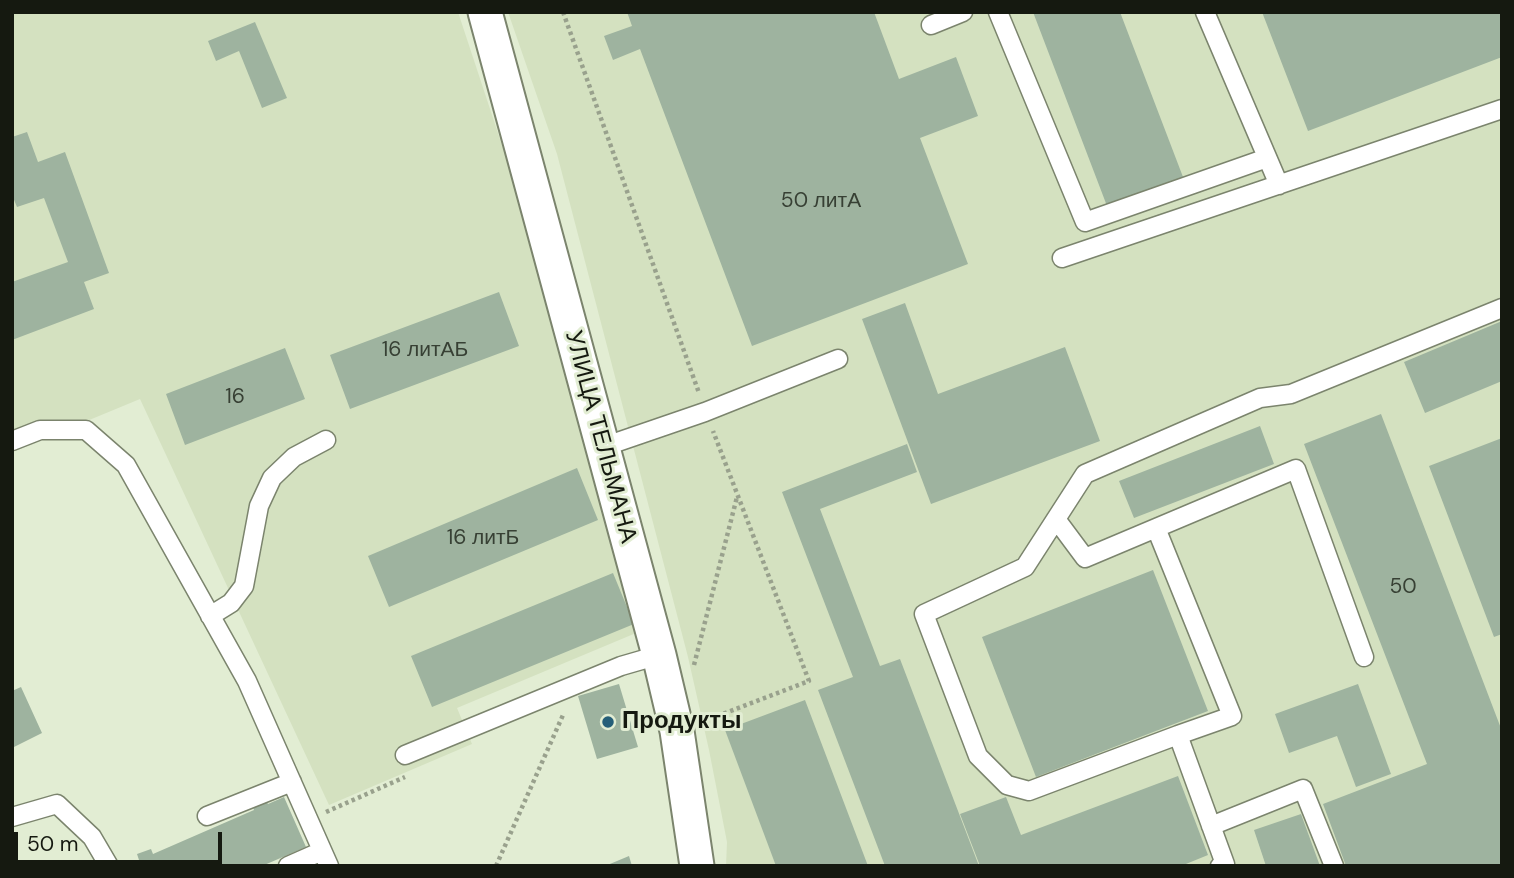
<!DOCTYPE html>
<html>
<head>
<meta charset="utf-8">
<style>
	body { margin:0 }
	#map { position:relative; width:1514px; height:878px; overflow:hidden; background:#e2edd3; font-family:"DM Sans",sans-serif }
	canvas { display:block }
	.frame { position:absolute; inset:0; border:14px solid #151910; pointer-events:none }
	.scale { position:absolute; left:14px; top:832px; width:208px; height:32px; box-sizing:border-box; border:4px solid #151910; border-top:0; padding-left:9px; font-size:21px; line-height:24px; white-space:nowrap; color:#151910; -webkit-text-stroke:5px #e2edd3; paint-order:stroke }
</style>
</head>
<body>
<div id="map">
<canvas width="1514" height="878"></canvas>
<div class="frame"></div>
<div class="scale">50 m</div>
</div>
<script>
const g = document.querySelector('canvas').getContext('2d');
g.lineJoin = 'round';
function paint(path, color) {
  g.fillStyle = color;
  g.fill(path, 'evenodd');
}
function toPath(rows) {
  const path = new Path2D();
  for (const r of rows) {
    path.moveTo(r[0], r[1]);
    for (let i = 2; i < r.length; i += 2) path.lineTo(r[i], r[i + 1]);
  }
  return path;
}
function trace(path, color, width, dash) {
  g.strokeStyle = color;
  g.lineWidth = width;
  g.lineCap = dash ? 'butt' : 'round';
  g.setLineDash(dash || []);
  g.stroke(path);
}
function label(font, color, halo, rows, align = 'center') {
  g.font = font + ' "DM Sans",sans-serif';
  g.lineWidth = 6;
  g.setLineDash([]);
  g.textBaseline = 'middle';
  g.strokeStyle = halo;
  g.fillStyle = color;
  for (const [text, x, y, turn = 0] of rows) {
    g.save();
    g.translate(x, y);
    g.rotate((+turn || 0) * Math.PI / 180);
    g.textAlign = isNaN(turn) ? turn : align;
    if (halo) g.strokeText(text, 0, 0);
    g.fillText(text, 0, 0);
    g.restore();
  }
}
paint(toPath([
	[12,12,458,12,562,327,636,633,457,708,472,744,329,805,140,399,12,452],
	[508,12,1502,12,1502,866,726,866,727,842,709,750,688,657,557,154]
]), '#d4e1c0');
paint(toPath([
	[627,12,874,12,899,79,956,57,978,116,920,138,968,264,752,346,640,49,613,60,604,36,632,26],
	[1033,12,1120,12,1183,177,1107,206],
	[1262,12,1502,12,1502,57,1308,131],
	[255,22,287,98,262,108,239,51,216,61,208,41],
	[27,132,38,162,65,152,109,273,84,282,94,309,12,340,12,282,68,262,44,198,17,207,12,195,12,137],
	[499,292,519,346,350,409,330,355],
	[905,303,938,394,1065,347,1100,441,931,504,862,319],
	[1502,321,1502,381,1425,413,1404,362],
	[285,348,305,399,185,445,166,394],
	[1381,414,1502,731,1502,866,1346,866,1323,804,1427,764,1304,444],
	[1260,426,1274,464,1134,518,1119,481],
	[1502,438,1502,634,1494,637,1429,466],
	[907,444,917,472,820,509,880,666,900,659,979,866,885,866,818,690,853,677,782,492],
	[577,468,598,520,389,607,368,556],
	[1153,570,1208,711,1036,777,982,637],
	[613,573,634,624,432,707,411,656],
	[619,684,638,747,597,759,578,696],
	[1358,684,1391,774,1356,787,1337,736,1289,753,1275,714],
	[21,687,42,733,12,748,12,691],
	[805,700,868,866,776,866,725,730],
	[1178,776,1208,855,1181,866,980,866,960,814,1006,797,1021,835],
	[284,797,306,847,262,866,125,866,139,860,137,854,151,849,153,854,254,810,252,804,265,799,268,804],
	[1301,814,1320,866,1266,866,1254,830],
	[629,856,632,866,605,866]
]), '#9eb39f');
const lane = toPath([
	[998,12,1085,222,1267,158],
	[1205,12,1279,185],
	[931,25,963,12],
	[1062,258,1502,109],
	[12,441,40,430,86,430,126,465,247,681,329,866],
	[603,447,705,412,838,359],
	[1056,519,1085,558,1296,469,1364,657],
	[1156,528,1232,716,1178,735],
	[210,616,231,603,244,586,259,506,272,478,294,457,326,440],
	[405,755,621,666,659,655],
	[207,816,292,782],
	[12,817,57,804,92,837,109,866],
	[1211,826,1303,789,1334,866],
	[288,866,322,851],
	[1220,866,1225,864,1178,735,1029,791,1007,785,978,756,924,614,1025,567,1085,474,1260,398,1291,394,1502,308]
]);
const street = toPath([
	[485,12,659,655,677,731,697,866]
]);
trace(lane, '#7b846d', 21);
trace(street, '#7b846d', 37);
trace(toPath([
	[563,12,699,393],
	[694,665,737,497],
	[704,721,809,681,713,431],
	[326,812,405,777],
	[496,866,563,715]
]), '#99a18d', 4.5, [3.5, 3.5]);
trace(lane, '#fff', 18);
trace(street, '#fff', 33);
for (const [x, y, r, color] of [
	[608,722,7,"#255e78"]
]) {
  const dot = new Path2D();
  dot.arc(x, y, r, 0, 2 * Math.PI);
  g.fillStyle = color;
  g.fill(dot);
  trace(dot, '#e2edd3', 2.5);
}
label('21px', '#374034', null, [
	["50 литА",821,201],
	["16 литАБ",425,350],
	["16",235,397],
	["16 литБ",483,538],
	["50",1403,587]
]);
label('24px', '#151910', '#e2edd3', [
	["УЛИЦА ТЕЛЬМАНА",600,437,75]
]);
label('bold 24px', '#151910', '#e2edd3', [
	["Продукты",622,722]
], 'left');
</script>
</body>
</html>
